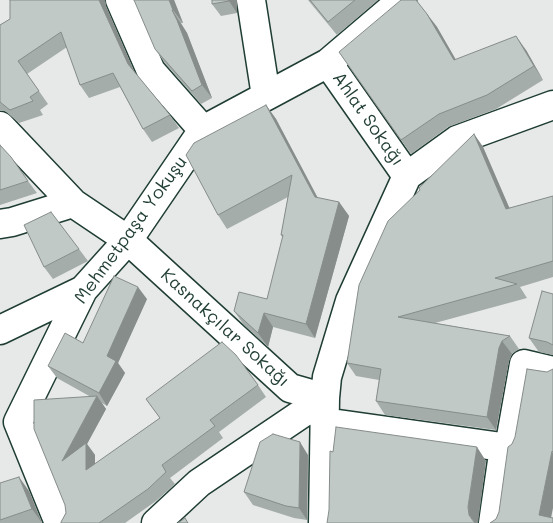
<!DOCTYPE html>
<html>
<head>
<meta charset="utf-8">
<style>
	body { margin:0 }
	canvas { display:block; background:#f6f7f7 }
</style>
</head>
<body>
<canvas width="553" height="523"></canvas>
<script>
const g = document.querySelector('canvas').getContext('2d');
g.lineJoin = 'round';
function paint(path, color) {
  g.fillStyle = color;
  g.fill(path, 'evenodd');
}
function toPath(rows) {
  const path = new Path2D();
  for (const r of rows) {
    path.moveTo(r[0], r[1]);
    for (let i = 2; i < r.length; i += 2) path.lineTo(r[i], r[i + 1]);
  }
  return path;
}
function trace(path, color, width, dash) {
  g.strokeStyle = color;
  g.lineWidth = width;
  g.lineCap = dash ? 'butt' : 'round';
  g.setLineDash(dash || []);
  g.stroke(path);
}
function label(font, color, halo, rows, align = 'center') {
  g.font = font + ' Mali,sans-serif';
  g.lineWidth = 5;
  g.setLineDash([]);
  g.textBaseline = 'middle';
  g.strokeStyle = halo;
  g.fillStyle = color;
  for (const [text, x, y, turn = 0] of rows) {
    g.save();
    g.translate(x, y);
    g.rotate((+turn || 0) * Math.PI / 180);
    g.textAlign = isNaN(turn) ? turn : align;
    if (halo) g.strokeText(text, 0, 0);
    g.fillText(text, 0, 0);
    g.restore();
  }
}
paint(toPath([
	[0,0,553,0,553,523,0,523]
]), '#e6e9e8');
const minor = toPath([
	[120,0,151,71,203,130],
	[251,0,266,96],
	[328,63,407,176],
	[0,126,73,203,128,240,290,388,325,398],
	[0,224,12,222,73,203],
	[0,330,83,290],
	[324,422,509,448,524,364,553,371],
	[59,523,18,422,83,290,128,240,203,130,328,63,402,0],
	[156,523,199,483,325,398],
	[323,523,325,398,327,377,350,301,407,176,457,140,553,105],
	[493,523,504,447]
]);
trace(minor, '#1f3d34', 31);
trace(minor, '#fff', 28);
paint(toPath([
	[10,0,105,0,106,6,135,73,170,115,179,128,152,142,143,129,120,87,89,98,80,85,67,47,27,74,48,104,40,110,43,115,19,123,5,111,0,111,0,25,10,19],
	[174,0,183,23,181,23,187,33,212,98,201,104,164,62,155,49],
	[212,0,237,0,237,13,221,16,212,4],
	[308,0,378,0,337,35],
	[427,14,437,27,456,60,526,50,543,80,496,109,448,127,411,154,339,52],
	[266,105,276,119,318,198,339,202,349,216,315,338,273,327,268,347,244,325,234,311,267,299,283,238,281,235,288,197,227,229,218,215],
	[474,134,483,147,509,208,553,196,553,277,520,287,527,298,435,323,510,336,519,349,512,354,509,361,496,430,385,415,376,401,379,380,356,376,347,363,420,190],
	[0,145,28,181,37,193,0,205],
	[79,249,88,261,53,279,44,267],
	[553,294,553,355,539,352,529,338],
	[147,299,118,363,125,373,107,406,102,403,106,409,87,444,95,455,95,464,160,418,146,399,258,385,266,397,219,432,223,438,170,478,175,484,156,501,125,523,61,523,66,513,91,397,57,378,48,366],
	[308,455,307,520,294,518,253,505,244,492],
	[0,483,29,491,42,523,0,523]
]), '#a5adaa');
paint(toPath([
	[99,0,105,0,106,6,137,78,128,64],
	[169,0,174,0,183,23,173,10],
	[228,0,237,0,237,13,229,1],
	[172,10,187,33,212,98,202,85],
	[427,14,437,27,464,74,454,60],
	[516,36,526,50,543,80,534,66],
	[266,105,276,119,325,212,315,197],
	[474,134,483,147,516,223,506,209],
	[339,202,349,216,315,338,306,324],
	[138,287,147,299,118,363,125,373,107,406,99,393,107,356],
	[264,313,273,327,268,347,258,333],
	[502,341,512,354,509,361,496,430,487,417,499,348],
	[97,396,106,409,87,444,95,455,95,482,62,461],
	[300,442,308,455,307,520,299,508],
	[477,447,486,461,478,523,475,523,469,515,468,507],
	[552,451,553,453,553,508,550,523,539,515],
	[19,477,29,491,42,523,32,509]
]), '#868d8b');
const building = toPath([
	[10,0,99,0,128,64,170,115,143,129,113,73,80,85,61,32,18,61,39,91,30,97,33,101,10,110,0,102,0,25,10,19,10,0],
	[134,0,169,0,173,10,172,10,177,20,202,85,192,91,155,49,134,0],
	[212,0,228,0,229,1,212,4,212,0],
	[310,0,355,0,328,22,310,0],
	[401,0,416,0,427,14,454,60,516,36,534,66,487,95,439,114,401,140,339,52,401,0],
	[266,105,315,197,339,202,306,324,264,313,258,333,234,311,239,292,267,299,283,235,281,235,292,175,218,215,186,155,194,143,266,105],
	[474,134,506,209,553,196,553,261,495,278,517,284,398,317,510,336,502,341,499,348,487,417,376,401,381,369,347,363,359,285,388,221,420,190,419,188,474,134],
	[0,145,11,157,28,181,0,190,0,145],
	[51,212,79,249,44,267,24,225,51,212],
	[114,276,138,287,107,356,116,361,99,393,48,366,65,333,83,343,114,276],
	[542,291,553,294,553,345,547,342,529,338,542,291],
	[222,342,236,355,258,385,210,420,215,426,162,465,166,472,148,489,99,523,61,523,61,522,66,513,65,505,34,429,34,400,97,396,62,461,86,443,86,470,160,418,146,399,222,342],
	[527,369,547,372,553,369,553,452,552,451,539,515,553,518,553,523,490,523,496,519,499,512,508,447,512,444,515,437,527,369],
	[336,427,477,447,468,507,469,515,474,522,477,523,327,523,329,510,330,451,333,452,336,427],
	[273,434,300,442,299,508,286,506,244,492,260,442,273,434],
	[19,477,32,509,0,520,0,483,19,477],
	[185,518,188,523,178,523,185,518]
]);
paint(building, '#c0c9c6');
trace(building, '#868d8b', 1);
label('18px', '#1f3d34', '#fff', [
	["Ahlat Sokağı",368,119,55],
	["Mehmetpaşa Yokuşu",131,230,-54],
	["Kasnakçılar Sokağı",225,328,42]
]);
</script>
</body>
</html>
